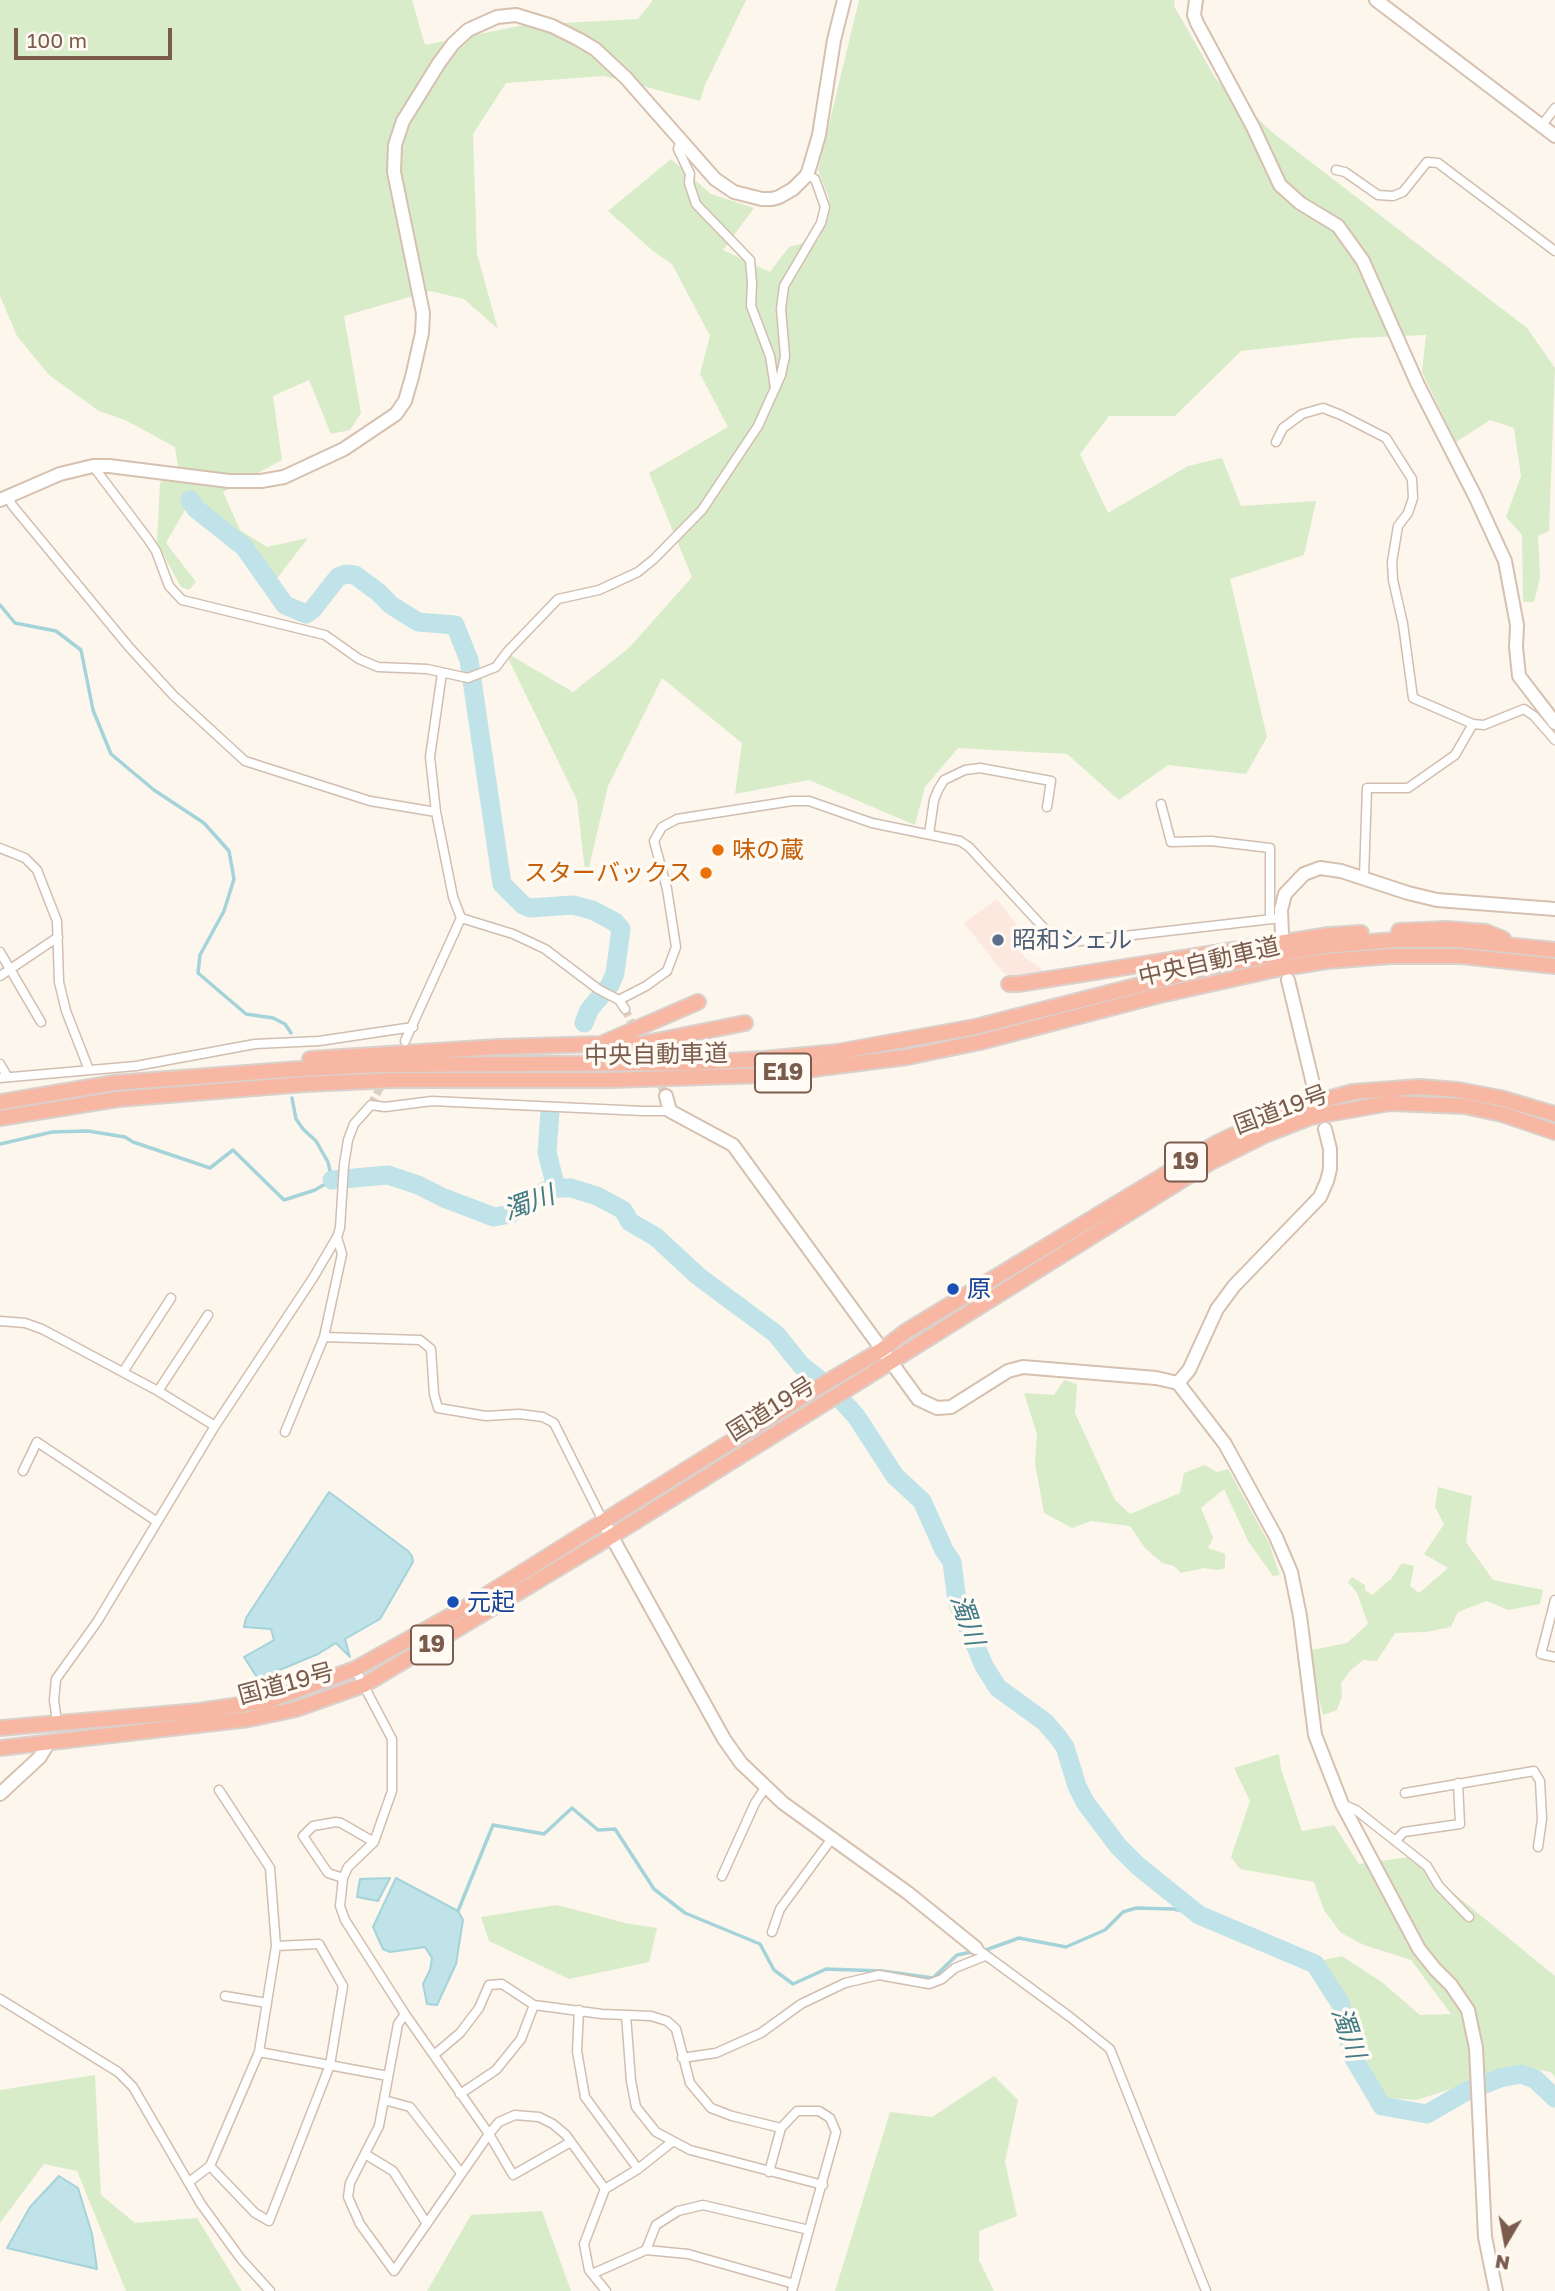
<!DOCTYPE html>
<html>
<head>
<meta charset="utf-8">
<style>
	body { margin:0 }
	#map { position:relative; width:1555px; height:2291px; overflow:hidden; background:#fdf6ec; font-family:"Golos Text",sans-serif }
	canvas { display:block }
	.north { position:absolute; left:1471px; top:2207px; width:70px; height:70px; -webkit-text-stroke:5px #fffaf3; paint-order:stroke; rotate:190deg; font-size:19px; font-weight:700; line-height:28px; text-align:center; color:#7a5c4d }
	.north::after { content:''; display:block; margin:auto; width:24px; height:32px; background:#7a5c4d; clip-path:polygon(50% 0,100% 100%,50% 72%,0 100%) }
	.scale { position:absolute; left:14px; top:28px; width:158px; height:32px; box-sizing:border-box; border:4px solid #7a5c4d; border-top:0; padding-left:9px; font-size:21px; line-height:24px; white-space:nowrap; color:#7a5c4d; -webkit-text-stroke:5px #fffaf3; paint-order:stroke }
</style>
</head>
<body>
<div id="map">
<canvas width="1555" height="2291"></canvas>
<div class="north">N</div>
<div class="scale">100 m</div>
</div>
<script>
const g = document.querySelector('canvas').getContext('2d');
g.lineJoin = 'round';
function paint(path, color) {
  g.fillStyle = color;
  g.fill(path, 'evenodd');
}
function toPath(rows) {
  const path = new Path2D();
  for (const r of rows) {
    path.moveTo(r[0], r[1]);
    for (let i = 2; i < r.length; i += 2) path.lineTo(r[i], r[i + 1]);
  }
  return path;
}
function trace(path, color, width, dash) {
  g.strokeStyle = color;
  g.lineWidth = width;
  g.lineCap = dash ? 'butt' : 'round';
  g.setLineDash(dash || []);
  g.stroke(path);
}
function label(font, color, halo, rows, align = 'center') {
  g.font = font + ' "Golos Text","Noto Sans JP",sans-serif';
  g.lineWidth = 7;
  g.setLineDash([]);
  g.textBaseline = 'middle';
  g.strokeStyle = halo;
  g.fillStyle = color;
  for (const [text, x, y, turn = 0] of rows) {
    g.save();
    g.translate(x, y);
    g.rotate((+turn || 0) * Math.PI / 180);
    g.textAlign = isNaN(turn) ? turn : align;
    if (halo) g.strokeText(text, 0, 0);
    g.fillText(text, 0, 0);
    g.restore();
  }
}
paint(toPath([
	[997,899,1020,929,1020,945,1024,957,1042,969,1044,975,1012,978,1002,971,964,923]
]), '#fde8e0');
paint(toPath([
	[0,0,412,0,425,45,524,25,638,19,653,0,746,0,705,85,700,101,604,76,506,83,473,134,477,254,498,329,464,299,430,291,344,316,361,413,350,430,331,434,309,380,273,396,282,460,223,492,240,530,267,547,308,538,275,581,246,543,194,494,166,543,196,582,189,590,181,587,157,543,160,483,178,466,175,447,125,420,99,411,49,375,17,336,0,296],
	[859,0,1175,0,1174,6,1216,79,1273,133,1527,328,1555,368,1549,531,1538,536,1540,578,1534,602,1523,602,1522,535,1506,517,1521,476,1514,428,1490,420,1456,442,1422,372,1426,335,1354,338,1241,351,1175,416,1109,416,1080,454,1108,513,1188,466,1222,458,1241,506,1316,501,1304,555,1230,579,1267,737,1246,774,1168,765,1119,800,1067,754,958,748,925,787,915,825,809,780,735,794,742,743,662,678,608,786,586,880,577,800,505,652,573,692,629,648,692,577,649,473,728,427,700,374,710,336,672,264,653,251,608,211,671,159,711,194,754,208,723,250,770,272,789,247,819,239,829,199,818,170],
	[1064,1380,1077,1384,1075,1413,1115,1500,1130,1514,1180,1493,1184,1473,1205,1465,1217,1472,1228,1469,1269,1543,1280,1575,1273,1576,1248,1541,1224,1489,1201,1508,1213,1538,1208,1548,1225,1554,1225,1568,1218,1570,1204,1568,1181,1573,1174,1566,1162,1563,1145,1548,1130,1526,1091,1521,1072,1528,1044,1513,1035,1464,1037,1434,1024,1393,1054,1395],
	[1438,1487,1472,1496,1466,1542,1493,1580,1543,1590,1540,1604,1508,1610,1487,1601,1458,1612,1451,1627,1426,1632,1395,1633,1377,1661,1363,1660,1350,1671,1341,1683,1342,1696,1337,1710,1323,1715,1316,1687,1312,1650,1347,1643,1368,1624,1357,1593,1348,1582,1352,1577,1365,1585,1365,1590,1372,1595,1391,1579,1402,1563,1414,1566,1410,1586,1419,1593,1448,1568,1424,1554,1444,1524,1435,1507],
	[1279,1754,1281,1769,1302,1831,1334,1825,1359,1864,1409,1857,1555,1976,1555,2077,1551,2072,1519,2067,1417,2100,1386,2098,1359,2046,1324,1960,1342,1956,1383,1983,1420,2015,1451,2014,1411,1960,1364,1945,1341,1933,1324,1910,1314,1882,1240,1869,1231,1857,1250,1801,1234,1768],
	[557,1905,625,1923,657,1928,649,1962,569,1979,489,1941,481,1917],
	[95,2075,101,2195,135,2223,197,2218,242,2291,126,2291,77,2171,44,2164,0,2223,0,2090],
	[994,2076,1018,2100,1005,2162,1017,2216,979,2231,979,2260,994,2291,835,2291,890,2112,932,2117],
	[542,2211,571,2291,427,2291,471,2215]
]), '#d8ecc9');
const water = toPath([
	[329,1492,408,1551,412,1556,413,1562,380,1619,345,1639,350,1657,336,1643,318,1654,258,1679,244,1657,274,1640,271,1629,244,1627,246,1618,329,1492],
	[390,1878,378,1901,357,1897,360,1879,390,1878],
	[396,1878,458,1911,463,1920,456,1964,437,2005,427,2004,423,1984,430,1970,432,1958,425,1947,390,1952,383,1949,373,1927,396,1878],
	[59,2176,78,2188,92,2234,97,2269,7,2248,30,2207,59,2176]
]);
paint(water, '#bfe3e8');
trace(water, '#a5d3da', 2);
trace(toPath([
	[0,605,15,623,56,631,81,650,93,710,111,754,154,790,204,823,229,851,234,879,224,911,200,955,198,973,246,1014,273,1018,285,1024,291,1033],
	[0,1144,52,1132,88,1131,125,1137,133,1142,210,1168,233,1150,284,1200,315,1190,332,1180,328,1162,316,1141,303,1129,296,1119,292,1098],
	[458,1911,493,1825,544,1834,572,1808,598,1830,615,1829,654,1889,685,1913,760,1944,774,1970,793,1984,826,1969,882,1971,933,1978,957,1955,976,1951],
	[983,1951,1019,1938,1066,1947,1105,1930,1123,1912,1136,1908,1174,1909,1199,1915]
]), '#a5d3da', 3.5);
trace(toPath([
	[190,500,195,508,244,547,285,605,306,614,313,609,338,577,346,574,355,575,378,592,391,605,418,622,455,625,469,660,502,884,523,905,530,908,573,905,592,910,615,922,621,929,615,973,610,985,589,1010,584,1023],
	[550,1112,547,1152,556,1188],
	[332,1180,388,1175,418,1185,444,1198,494,1217,510,1214,545,1191,556,1188,571,1188,597,1196,623,1210,630,1222,656,1237,698,1276,776,1334,801,1365,831,1389,856,1416,895,1476,922,1501,944,1550,952,1562,957,1601,984,1666,998,1688,1045,1722,1057,1736,1065,1747,1077,1786,1085,1802,1118,1846,1138,1866,1199,1915,1315,1964,1340,2003,1353,2057,1382,2106,1427,2114,1465,2092,1500,2078,1521,2074,1535,2079,1555,2098]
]), '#bfe3e8', 19);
trace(toPath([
	[625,1009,666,1096],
	[371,1105,384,1080]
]), '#dcd0c4', 8, [8, 4]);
const street = toPath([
	[1542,125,1555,108],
	[680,143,678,149,690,174,689,183,696,204,750,260,752,283,751,306,770,356,775,388],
	[1336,170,1345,172,1378,195,1393,196,1403,192,1427,162,1438,163,1555,251],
	[1276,442,1283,428,1302,414,1323,408,1341,415,1386,438,1412,479,1413,498,1408,513,1398,526,1392,562,1393,580,1403,624,1413,698,1473,724,1484,725,1524,709,1534,716,1555,740],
	[93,466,148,539,156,551,169,586,182,600,325,635,359,659,378,667,427,669,468,678,496,667,508,651,558,599,599,590,638,572,654,559,702,510,758,426,781,375,785,356,781,309,784,286,821,223,825,207,815,179,807,175],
	[8,496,12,505,129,647,173,695,245,761,370,801,436,812],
	[1161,804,1171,842,1211,841,1270,848,1270,919],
	[929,834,934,800,938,790,944,780,965,770,980,768,1051,781,1047,807],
	[0,848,25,858,37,870,57,921,59,982,66,1011,89,1070],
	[1364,877,1367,788,1408,788,1455,755,1473,724],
	[461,918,513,934,545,949,598,989,619,1000,625,1009],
	[0,952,41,1022],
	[0,976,58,937],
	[619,1000,646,986,667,971,676,947,667,889,654,841,662,827,677,819,792,801,809,801,872,823,960,841,969,847,1053,938,1059,941,1072,942,1281,918],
	[405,1041,461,918,453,897,436,812,430,757,442,673],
	[0,1064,7,1076],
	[0,1078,136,1066,255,1044,319,1041,413,1027],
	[0,1321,25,1323,42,1329,158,1391,215,1426],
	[324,1337,420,1340,431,1349,434,1394,438,1408,486,1416,519,1414,543,1417,554,1423,603,1521],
	[123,1372,171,1298],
	[158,1391,208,1315],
	[285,1432,324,1337,342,1254,337,1237],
	[23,1471,37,1442,156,1521],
	[1555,1600,1541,1654,1555,1657],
	[355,1669,392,1739,392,1791,374,1842,348,1867,343,1878,340,1906,345,1920,405,2014,489,2134,513,2175,569,2143],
	[57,1722,54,1700,56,1679,97,1622,215,1426,313,1278,337,1237,340,1228,344,1165,348,1140,354,1124,371,1105,385,1107,432,1101,643,1111,670,1111],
	[219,1790,270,1868,276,1946],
	[1405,1793,1534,1771,1540,1781,1542,1819,1538,1847],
	[1342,1804,1356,1810,1427,1866,1439,1886,1469,1917],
	[1395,1841,1404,1832,1460,1824,1458,1783],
	[722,1876,755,1803,765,1788],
	[343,1878,328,1873,303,1836,313,1826,336,1822,341,1823,374,1842],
	[772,1932,780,1909,833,1837],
	[976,1948,1070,2017,1110,2049,1206,2291],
	[225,1996,267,2003],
	[0,1999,118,2072,133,2087,201,2204,241,2259,270,2291],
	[579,2010,577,2051,585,2097,638,2169],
	[405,2014,398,2024,379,2126,350,2183,348,2197,360,2224,394,2271,489,2134,499,2122,515,2115,539,2117,553,2124,566,2135,605,2189],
	[626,2015,631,2081,636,2107,656,2132,690,2150,823,2185],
	[434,2055,460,2033,479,2008,489,1985,502,1984,534,2005,602,2014,651,2016,667,2021,676,2029,690,2083,711,2108,732,2116,781,2128,797,2111,819,2111,830,2118,836,2132,792,2291],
	[682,2058,716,2053,761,2033,801,2004,845,1983,879,1975,929,1984,942,1979,955,1968,985,1956],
	[460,2094,496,2070,521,2039,534,2005],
	[384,2100,410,2107,461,2173],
	[365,2154,393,2171,427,2224],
	[210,2166,255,2213,269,2221,330,2065,343,1986,319,1944,276,1946,259,2052],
	[769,2172,781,2128],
	[189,2182,210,2166,259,2052,388,2076],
	[646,2250,656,2225,678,2211,703,2205,809,2230],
	[592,2274,646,2250,688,2254,794,2284],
	[606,2291,589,2270,584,2244,605,2189,638,2169,672,2142]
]);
const secondary = toPath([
	[1196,0,1194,15,1197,23,1253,127,1280,185,1300,203,1338,226,1363,261,1418,385,1475,496,1505,561,1517,625,1516,647,1519,676,1555,723],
	[1376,0,1555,136],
	[0,500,60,474,93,466,109,466,229,481,261,481,284,477,344,449,396,414,405,401,412,377,422,333,423,313,394,172,395,145,403,121,439,63,453,44,468,30,497,17,516,15,552,26,578,39,595,49,626,78,715,179,734,192,762,199,772,199,779,197,793,189,807,175,810,166,819,135,834,40,844,0],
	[1282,935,1281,910,1285,894,1304,874,1320,868,1341,871,1408,893,1437,900,1555,909],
	[1288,980,1314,1088],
	[666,1096,670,1111,733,1145,918,1399,937,1408,951,1407,1008,1371,1023,1367,1156,1378,1178,1383,1225,1444,1276,1537,1291,1572,1300,1616,1315,1735,1342,1804,1419,1949,1435,1969,1451,1985,1468,2010,1476,2048,1485,2237,1496,2291],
	[1178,1383,1189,1370,1217,1309,1234,1286,1320,1197,1327,1181,1330,1169,1330,1149,1325,1129],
	[603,1521,724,1739,741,1763,783,1803,908,1893,976,1948],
	[0,1794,40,1757,49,1742]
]);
const highway = toPath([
	[1399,931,1447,929,1486,932,1503,939],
	[1009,984,1018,984,1329,935,1361,933],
	[610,1044,641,1044,745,1023],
	[310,1059,498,1047,601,1044,698,1002],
	[0,1102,114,1083,299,1069,380,1065,690,1063,764,1059,837,1052,975,1027,1218,965,1324,946,1394,940,1457,940,1555,950],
	[0,1118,118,1099,305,1084,394,1080,610,1080,766,1075,907,1057,980,1042,1156,996,1277,969,1327,961,1391,956,1461,956,1555,966],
	[0,1728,199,1711,267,1701,355,1669,475,1602,805,1395,883,1349,905,1332,1179,1166,1217,1143,1283,1111,1353,1092,1419,1087,1458,1090,1500,1098,1555,1114],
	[0,1748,249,1719,296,1709,364,1685,612,1536,1209,1163,1267,1134,1311,1117,1390,1103,1464,1106,1502,1114,1555,1132]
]);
trace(street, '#d1beb0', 11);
trace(secondary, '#d6c0b0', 16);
trace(highway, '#dad1cd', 18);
trace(street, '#fff', 8);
trace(secondary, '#fff', 12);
trace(highway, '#f7b7a3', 14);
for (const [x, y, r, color] of [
	[718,850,7,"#e8710a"],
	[706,873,7,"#e8710a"],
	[998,940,7,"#5c6f8a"],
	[953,1289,7,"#1a4fb4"],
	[453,1602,7,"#1a4fb4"]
]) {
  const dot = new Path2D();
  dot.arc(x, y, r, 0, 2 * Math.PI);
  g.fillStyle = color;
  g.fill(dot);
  trace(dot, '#fffaf3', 2.5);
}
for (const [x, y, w] of [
	[783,1073,56],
	[1186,1162,42],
	[432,1645,42]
]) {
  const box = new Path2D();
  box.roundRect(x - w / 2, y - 19.5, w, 39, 5);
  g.fillStyle = '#fffaf3';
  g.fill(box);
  trace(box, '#7a5c4d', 2);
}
label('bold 23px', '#7a5c4d', null, [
	["E19",783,1073],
	["19",1186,1162],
	["19",432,1645]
]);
label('24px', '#c56008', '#fffaf3', [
	["味の蔵",732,850],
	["スターバックス",692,873,"right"]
], 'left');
label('24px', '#4e5e75', '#fffaf3', [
	["昭和シェル",1012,940]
], 'left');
label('24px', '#7a5c4d', '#fffaf3', [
	["中央自動車道",1209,962,-13],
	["中央自動車道",656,1055,-1],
	["国道19号",1281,1110,-20],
	["国道19号",771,1409,-32],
	["国道19号",286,1684,-15]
]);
label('24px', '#164399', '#fffaf3', [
	["原",967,1289],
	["元起",467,1602]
], 'left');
label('italic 26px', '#437c86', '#fffaf3', [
	["濁川",529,1203,-20],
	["濁川",967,1620,71],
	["濁川",1348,2033,71]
]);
</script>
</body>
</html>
